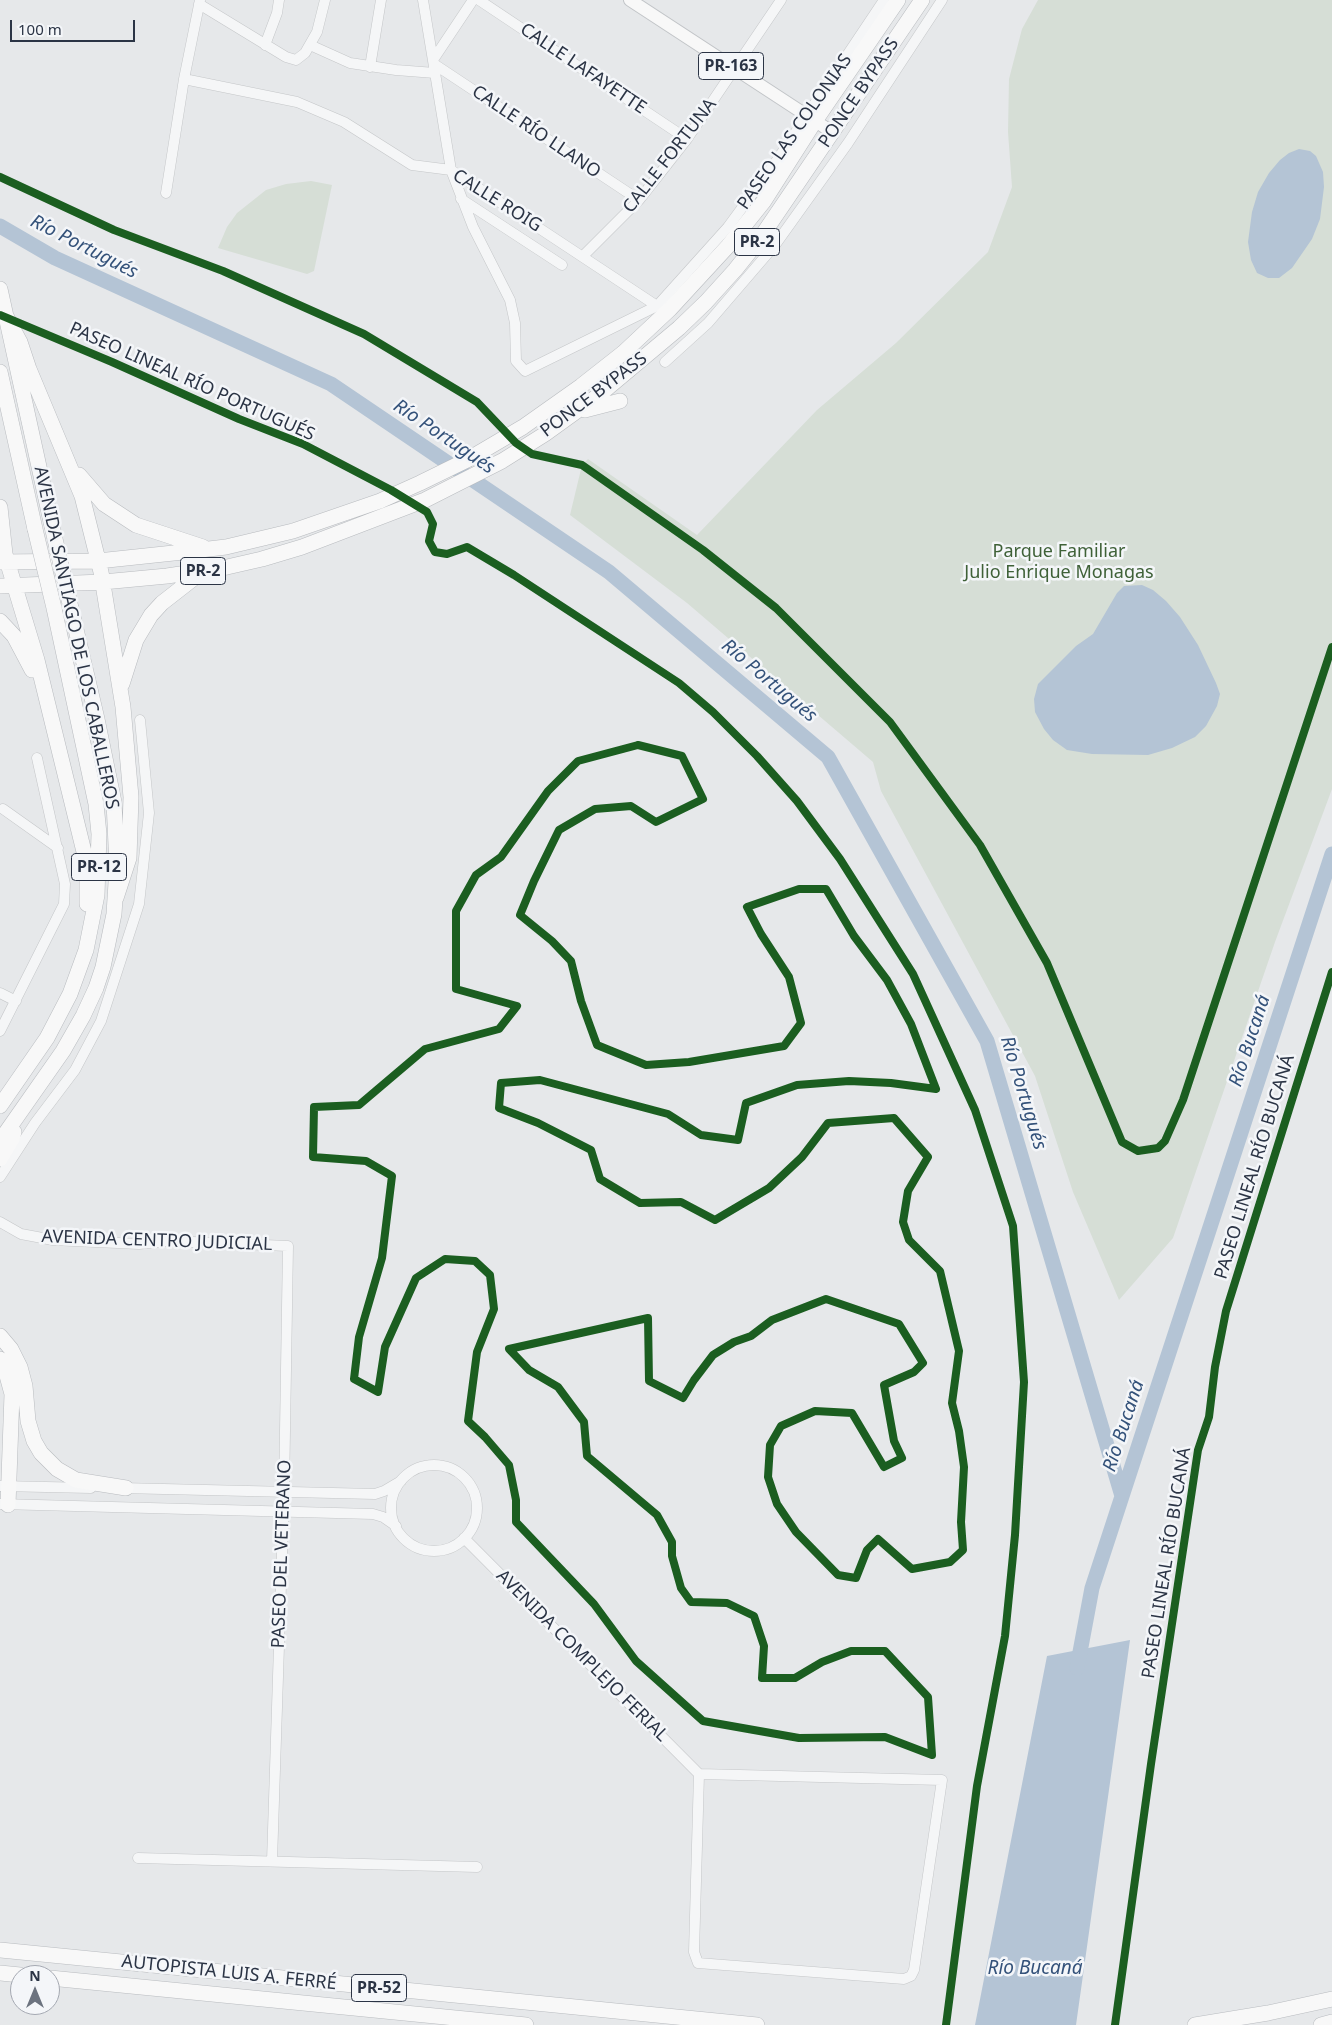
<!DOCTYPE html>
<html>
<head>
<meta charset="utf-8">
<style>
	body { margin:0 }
	#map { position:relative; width:1332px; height:2025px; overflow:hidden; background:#e6e8ea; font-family:"Noto Sans",sans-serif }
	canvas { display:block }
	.north { position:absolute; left:10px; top:1965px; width:50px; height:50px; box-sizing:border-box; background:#f4f6f9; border:1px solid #a4a8b1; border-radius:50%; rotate:0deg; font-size:14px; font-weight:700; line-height:20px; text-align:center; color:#2b3445 }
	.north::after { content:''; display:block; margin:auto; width:18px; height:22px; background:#6c737f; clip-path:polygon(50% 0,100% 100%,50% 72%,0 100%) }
	.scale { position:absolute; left:10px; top:20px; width:125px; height:22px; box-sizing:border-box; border:2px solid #2b3445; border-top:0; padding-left:6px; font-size:15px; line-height:18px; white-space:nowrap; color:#2b3445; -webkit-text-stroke:4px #f4f6f9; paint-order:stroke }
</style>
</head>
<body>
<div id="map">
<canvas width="1332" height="2025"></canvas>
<div class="north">N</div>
<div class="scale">100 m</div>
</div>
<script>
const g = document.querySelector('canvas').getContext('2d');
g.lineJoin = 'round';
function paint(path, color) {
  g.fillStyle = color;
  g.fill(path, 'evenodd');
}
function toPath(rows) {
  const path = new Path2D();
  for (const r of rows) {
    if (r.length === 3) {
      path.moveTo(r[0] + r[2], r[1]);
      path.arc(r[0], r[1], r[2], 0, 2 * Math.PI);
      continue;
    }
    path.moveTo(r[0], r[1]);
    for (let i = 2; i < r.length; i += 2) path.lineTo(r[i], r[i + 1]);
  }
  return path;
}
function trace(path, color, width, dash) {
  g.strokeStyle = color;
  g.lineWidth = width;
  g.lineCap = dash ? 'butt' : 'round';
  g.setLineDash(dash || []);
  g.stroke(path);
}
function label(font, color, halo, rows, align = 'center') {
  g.font = font + ' "Noto Sans",sans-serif';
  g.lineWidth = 5;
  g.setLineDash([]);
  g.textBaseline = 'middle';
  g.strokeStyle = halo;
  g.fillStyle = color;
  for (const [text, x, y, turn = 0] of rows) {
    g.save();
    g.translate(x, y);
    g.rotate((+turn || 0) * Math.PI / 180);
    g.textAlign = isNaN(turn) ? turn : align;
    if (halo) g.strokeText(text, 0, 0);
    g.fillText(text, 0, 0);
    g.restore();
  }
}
paint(toPath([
	[1038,0,1332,0,1332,789,1275,942,1173,1238,1119,1300,1073,1192,1035,1076,881,791,873,762,687,603,570,515,582,465,588,459,697,535,817,410,896,343,988,252,1012,187,1008,132,1009,79,1022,29],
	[311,181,332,185,314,271,307,274,218,248,227,227,237,213,266,190,286,184]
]), '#d6ded6');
paint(toPath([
	[1299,149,1310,151,1316,156,1323,172,1324,187,1320,219,1312,239,1292,268,1279,278,1268,278,1257,273,1251,260,1248,242,1252,212,1258,192,1269,173,1280,160,1289,153],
	[1142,585,1153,590,1166,601,1180,617,1198,645,1216,683,1220,694,1217,706,1206,726,1195,737,1172,748,1148,755,1092,754,1067,750,1053,740,1044,729,1035,712,1034,699,1038,684,1076,646,1093,634,1117,593,1124,586],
	[1130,1640,1076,2025,975,2025,1047,1656]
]), '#b4c4d5');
trace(toPath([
	[0,226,55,258,331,384,609,572,828,757,987,1041,1122,1496],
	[1077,1668,1092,1588,1332,854]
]), '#b4c4d5', 15);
const minor = toPath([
	[423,0,451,170,473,227,510,300,515,323,516,361,525,371,657,306,728,227,775,163,884,0],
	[479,0,687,139],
	[199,4,286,57,296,60,305,53,317,32,325,0],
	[265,45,277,13,279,0],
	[310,45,350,63,396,70,435,73],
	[433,60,473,0],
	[434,64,639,200],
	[370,67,381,0],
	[184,79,297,102,344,122,412,165,451,170,657,306],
	[166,193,184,79,200,0],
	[461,199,562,265],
	[583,256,639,200,687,139,781,0],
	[665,362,708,323,775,245,848,143,942,0],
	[3,809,58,848],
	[0,993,16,1001],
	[0,1031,64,904,65,884,37,758],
	[0,1177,35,1123,75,1070,101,1021,139,904,149,813,140,720],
	[0,1222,21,1234,53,1240,139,1244,169,1241,288,1246,284,1492,272,1861],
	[434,1508,43],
	[0,1486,91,1488],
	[121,1488,375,1494,384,1491,401,1481],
	[0,1504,373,1514,383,1517,396,1526],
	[464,1538,699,1774],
	[699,1774,942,1780,914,1970,911,1976,904,1979,698,1963,694,1952,699,1774],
	[138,1858,477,1867]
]);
const major = toPath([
	[630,0,832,132]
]);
const highway = toPath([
	[0,289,52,526],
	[6,316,20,342,29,369,82,496,101,572,123,707,131,797,129,858,116,898],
	[0,372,35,529],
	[585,410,620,401],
	[79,475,104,504,136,525,203,547],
	[0,507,5,554,37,660,87,864,87,904],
	[0,562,98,561,183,552,226,547,293,531,380,501,420,483,467,460,523,427,581,386,623,353,670,309,728,246,764,201,815,121,898,0],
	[0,586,103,582,167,576,227,567,262,559,302,547,425,500,502,461,545,434,599,395,679,328,706,302,735,270,759,240,922,0],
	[0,621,14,636,32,670],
	[122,684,136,640,151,615,162,603,203,571],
	[0,1106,47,1038,70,994,86,950,97,895,99,834,96,804,54,608],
	[0,1141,63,1051,83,1016,96,988,103,967,114,914,117,867,114,802,97,719,71,608],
	[0,1159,12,1139,14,1132],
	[0,1336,11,1349,20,1367,25,1386,28,1421,34,1441,41,1453,57,1469,76,1480,126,1488],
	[0,1359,6,1372,12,1394,8,1505],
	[0,1950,757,2025],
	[0,1973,20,1975],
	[50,1978,526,2025],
	[1195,2025,1268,2013,1332,1999],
	[1321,2025,1332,2022]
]);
trace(minor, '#c4c6c8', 11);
trace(major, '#c2c5c8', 14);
trace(highway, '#b8bbbf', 16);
trace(minor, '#f5f6f7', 10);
trace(major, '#f8f8f8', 12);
trace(highway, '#f8f8f8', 15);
const highwayBridge = toPath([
	[52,526,71,608],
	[35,529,54,608]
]);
trace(highwayBridge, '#b8bbbf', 16, []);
trace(highwayBridge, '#f8f8f8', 15);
trace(toPath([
	[0,177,114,230,223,271,364,334,477,402,516,443,532,454,582,465,703,550,776,608,890,722,980,845,1047,963,1122,1142,1138,1151,1158,1148,1165,1141,1183,1100,1332,647],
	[0,315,112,362,239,419,303,444,391,490,427,512,433,524,429,541,435,552,447,554,467,547,514,575,679,683,713,712,757,756,797,801,840,859,913,974,975,1110,1013,1226,1024,1382,1015,1535,1005,1636,977,1786,946,2025],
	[638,745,682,756,703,799,656,822,631,806,595,809,559,830,534,881,520,915,552,941,571,961,581,1001,597,1045,646,1065,689,1062,784,1046,801,1023,789,977,761,934,747,907,799,889,826,889,854,936,887,980,911,1024,936,1089,891,1083,849,1081,797,1085,746,1103,738,1140,701,1135,668,1114,540,1080,501,1083,499,1108,538,1123,591,1150,600,1179,640,1203,681,1202,715,1220,769,1188,802,1157,828,1123,894,1118,928,1157,908,1191,903,1222,909,1240,940,1271,959,1351,952,1403,959,1431,964,1467,961,1522,963,1550,950,1562,912,1569,878,1539,867,1550,856,1578,838,1575,796,1532,777,1504,768,1477,770,1445,781,1426,815,1411,852,1413,884,1467,902,1458,894,1441,884,1385,914,1372,923,1363,899,1324,826,1299,772,1320,751,1336,734,1342,713,1355,694,1380,683,1398,649,1381,648,1318,509,1349,529,1370,558,1387,584,1422,587,1456,657,1515,672,1542,672,1556,681,1588,691,1602,727,1603,754,1616,764,1646,762,1678,795,1678,822,1662,851,1651,885,1651,928,1697,932,1755,885,1737,799,1738,703,1721,636,1661,594,1604,516,1522,516,1500,509,1465,485,1437,468,1421,477,1352,494,1309,490,1275,475,1261,445,1259,416,1278,385,1347,378,1392,354,1379,359,1337,382,1258,392,1176,366,1161,313,1157,314,1107,359,1105,425,1049,499,1029,517,1006,456,989,456,911,476,875,501,857,548,791,578,761,638,745],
	[1115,2025,1151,1764,1198,1450,1209,1417,1215,1367,1226,1311,1332,972]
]), '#1b5e20', 8);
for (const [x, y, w] of [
	[731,66,65],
	[757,242,45],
	[203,571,45],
	[99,867,55],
	[379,1988,55]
]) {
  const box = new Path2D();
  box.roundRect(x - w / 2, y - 13.5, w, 27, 4);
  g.fillStyle = '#f4f6f9';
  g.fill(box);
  trace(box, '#2b3445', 1);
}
label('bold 16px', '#2b3445', null, [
	["PR-163",731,66],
	["PR-2",757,242],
	["PR-2",203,571],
	["PR-12",99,867],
	["PR-52",379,1988]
]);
label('18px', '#2b3445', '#f4f6f9', [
	["CALLE LAFAYETTE",583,69,34],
	["PONCE BYPASS",859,93,-56],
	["CALLE RÍO LLANO",536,132,34],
	["PASEO LAS COLONIAS",795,132,-55],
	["CALLE FORTUNA",670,156,-52],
	["CALLE ROIG",497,201,32],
	["PASEO LINEAL RÍO PORTUGUÉS",192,382,24],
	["PONCE BYPASS",594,395,-37],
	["AVENIDA SANTIAGO DE LOS CABALLEROS",76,638,78],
	["PASEO LINEAL RÍO BUCANÁ",1255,1167,-73],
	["AVENIDA CENTRO JUDICIAL",157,1241,2],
	["PASEO DEL VETERANO",282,1554,-88],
	["PASEO LINEAL RÍO BUCANÁ",1167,1563,-81],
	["AVENIDA COMPLEJO FERIAL",582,1656,45],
	["AUTOPISTA LUIS A. FERRÉ",229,1973,6]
]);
label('18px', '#3f6138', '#f4f6f9', [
	["Parque Familiar",1059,552],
	["Julio Enrique Monagas",1059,573]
]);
label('italic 19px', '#34527a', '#f4f6f9', [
	["Río Portugués",84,247,27],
	["Río Portugués",444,437,34],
	["Río Portugués",769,681,40],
	["Río Bucaná",1250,1041,-72],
	["Río Portugués",1023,1093,73],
	["Río Bucaná",1124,1426,-72],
	["Río Bucaná",1035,1969]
]);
</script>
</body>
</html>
